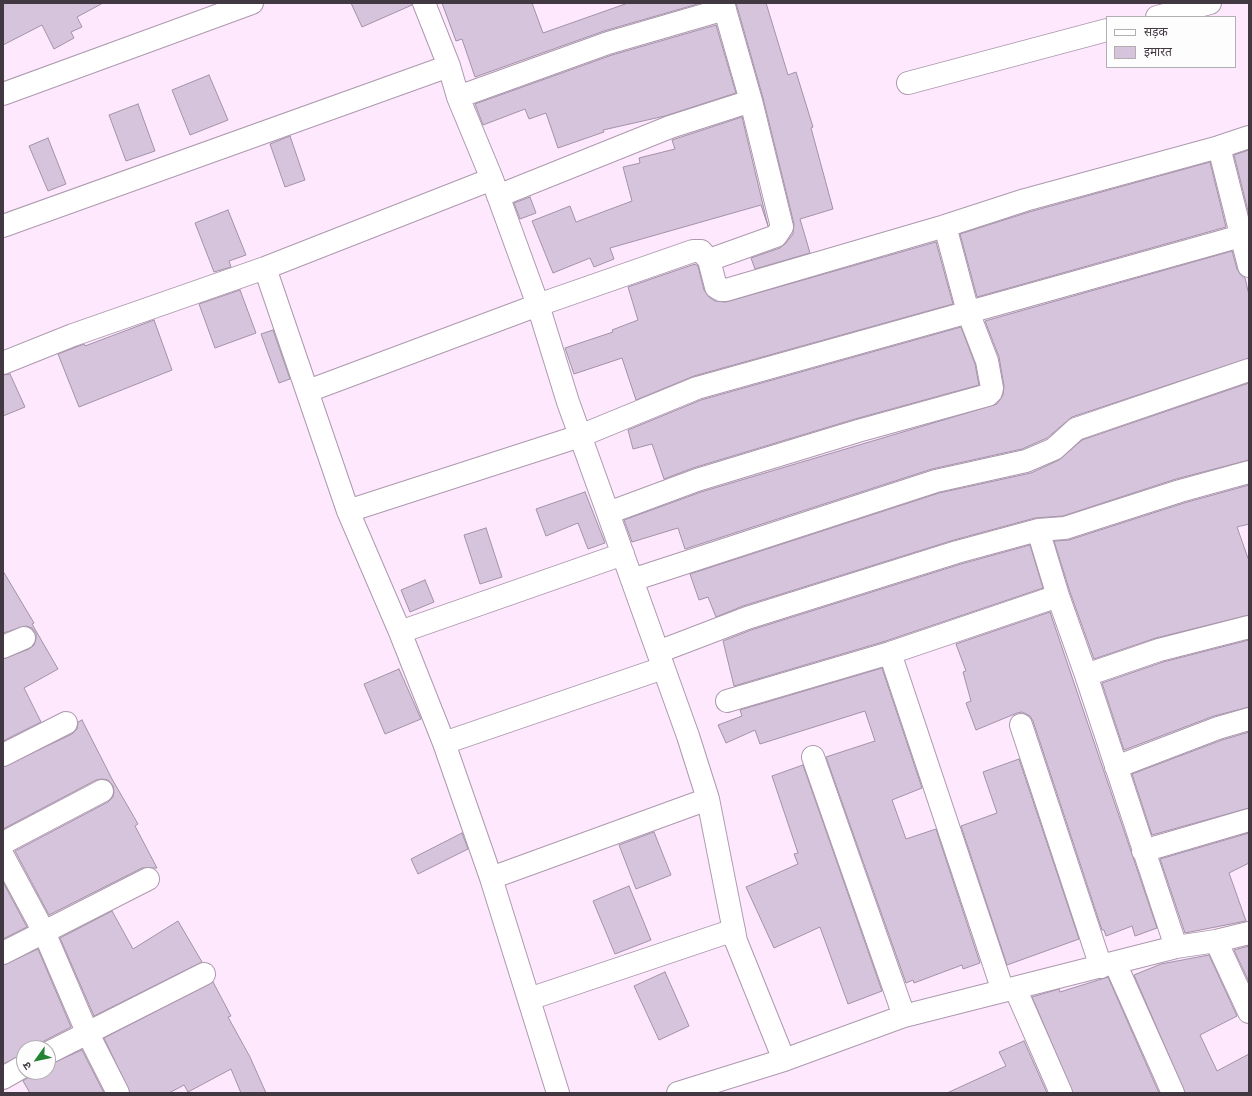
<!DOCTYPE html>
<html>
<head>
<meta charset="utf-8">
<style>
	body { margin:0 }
	#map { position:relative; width:1252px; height:1096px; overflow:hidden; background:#fde8fe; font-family:Barlow,"Noto Sans Devanagari",sans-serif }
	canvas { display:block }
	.frame { position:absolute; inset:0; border:4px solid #413841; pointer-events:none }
	.legend { position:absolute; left:1106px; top:16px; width:130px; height:52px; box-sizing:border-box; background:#fdfdfd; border:1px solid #b2aeb2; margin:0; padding:5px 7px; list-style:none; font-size:12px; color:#413841 }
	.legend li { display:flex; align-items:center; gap:8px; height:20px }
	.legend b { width:20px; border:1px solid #b2aeb2 }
	.north { position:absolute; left:16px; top:1040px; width:40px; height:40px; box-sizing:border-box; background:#fdfdfd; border:1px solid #b2aeb2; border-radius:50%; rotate:237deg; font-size:11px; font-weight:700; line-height:16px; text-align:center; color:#413841 }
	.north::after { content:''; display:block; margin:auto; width:14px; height:18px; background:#248234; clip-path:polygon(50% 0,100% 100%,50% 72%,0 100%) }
</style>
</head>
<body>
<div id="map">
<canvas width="1252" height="1096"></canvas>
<div class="frame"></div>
<ul class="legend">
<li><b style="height:5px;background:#fff"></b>सड़क</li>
<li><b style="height:11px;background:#d5c4db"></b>इमारत</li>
</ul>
<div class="north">उ</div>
</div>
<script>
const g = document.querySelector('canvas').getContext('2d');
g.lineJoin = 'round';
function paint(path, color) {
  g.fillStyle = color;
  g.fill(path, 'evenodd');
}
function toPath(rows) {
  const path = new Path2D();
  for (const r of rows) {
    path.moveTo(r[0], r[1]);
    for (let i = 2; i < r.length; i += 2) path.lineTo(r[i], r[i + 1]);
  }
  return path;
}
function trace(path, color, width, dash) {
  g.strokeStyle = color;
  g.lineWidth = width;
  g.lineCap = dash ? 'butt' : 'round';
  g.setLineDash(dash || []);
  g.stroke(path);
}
const building = toPath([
	[3,3,103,3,77,17,82,27,71,32,74,38,54,49,42,25,3,45,3,3],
	[351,3,412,3,412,5,362,27,351,3],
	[442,3,532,3,543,33,628,3,701,3,604,31,475,77,462,39,456,41,442,3],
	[736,3,766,3,788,75,796,72,813,127,811,128,833,209,800,219,810,253,755,269,751,258,780,248,786,243,793,234,794,224,763,98,736,3],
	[716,25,736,93,665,116,603,130,604,132,558,148,546,113,529,119,525,109,483,125,475,104,612,55,716,25],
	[209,75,228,120,190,135,172,90,209,75],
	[138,104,155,151,126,161,109,115,138,104],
	[742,117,768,226,761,205,610,248,614,259,594,267,590,258,553,273,532,221,570,206,576,222,632,201,623,167,640,163,639,158,675,149,672,140,742,117],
	[290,136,305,180,285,187,270,144,290,136],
	[48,138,66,184,48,191,29,146,48,138],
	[1249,150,1249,215,1234,155,1249,150],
	[1210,162,1226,227,977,297,960,234,1029,212,1210,162],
	[530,197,536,213,520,219,514,203,530,197],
	[228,210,246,255,229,261,231,267,214,272,195,223,228,210],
	[936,242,953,304,694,376,636,400,622,358,574,374,565,348,613,332,612,330,638,320,628,287,695,264,698,266,704,290,709,297,715,301,726,302,936,242],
	[1232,251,1237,269,1240,274,1245,278,1249,295,1249,358,1072,417,1047,438,1022,449,932,469,685,549,678,528,632,542,624,520,701,492,997,404,1003,395,1004,386,999,357,985,321,1232,251],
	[240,290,256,333,215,348,199,304,240,290],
	[154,320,172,370,79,407,58,354,84,344,85,346,154,320],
	[961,327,975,364,979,385,855,419,693,468,664,479,652,444,633,449,628,430,701,400,961,327],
	[273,330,290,379,279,383,261,334,273,330],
	[10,374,25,407,3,416,3,375,10,374],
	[1249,383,1249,460,1176,479,1063,516,1035,518,954,540,743,606,716,617,708,597,699,600,690,574,939,493,1031,473,1059,460,1082,440,1249,383],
	[1249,485,1249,524,1237,527,1249,561,1249,615,1156,638,1094,659,1070,592,1054,541,1069,540,1184,503,1249,485],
	[585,492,605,543,588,549,578,523,546,536,536,509,585,492],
	[486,528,502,577,480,584,464,535,486,528],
	[1030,545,1043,588,886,641,734,686,723,641,751,630,961,564,1030,545],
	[3,571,34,623,32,624,58,669,24,688,41,722,3,741,3,659,29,649,34,645,36,639,36,633,32,628,26,626,3,633,3,571],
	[425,580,434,602,410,612,401,590,425,580],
	[1050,612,1157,928,1135,936,1132,926,1106,936,1104,930,1102,930,1033,721,1030,716,1022,712,1017,713,976,730,966,703,971,701,963,672,966,671,956,644,1050,612],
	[1249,640,1249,707,1214,716,1124,750,1102,683,1163,662,1249,640],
	[882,668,922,788,892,800,906,839,936,829,980,963,963,969,962,965,914,983,913,980,906,983,826,757,875,741,865,711,760,744,755,730,726,743,718,725,742,716,740,710,882,668],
	[399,669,421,719,385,734,364,684,399,669],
	[82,720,112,779,138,824,135,826,157,868,142,868,49,915,15,851,108,802,113,797,114,792,113,786,108,780,102,779,96,780,3,829,3,767,72,734,77,729,78,722,82,720],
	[1249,732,1249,808,1152,835,1132,774,1222,740,1249,732],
	[1019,759,1079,939,1007,965,961,826,997,813,983,772,1019,759],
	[803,765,882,991,848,1004,820,927,774,948,746,887,798,864,794,854,798,853,772,776,803,765],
	[654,832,671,875,636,889,619,845,654,832],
	[462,833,468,849,418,874,411,859,462,833],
	[1249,833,1249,863,1229,873,1246,921,1185,933,1160,859,1249,833],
	[3,882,27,927,3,939,3,882],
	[629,886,651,940,615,954,593,901,629,886],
	[112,911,133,949,178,921,202,962,94,1016,60,938,112,911],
	[1249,946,1249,982,1234,950,1249,946],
	[38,949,71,1027,42,1042,37,1048,24,1048,24,1054,3,1064,3,965,38,949],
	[1209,955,1237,1016,1200,1035,1217,1071,1249,1054,1249,1093,1185,1093,1134,975,1161,964,1209,955],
	[665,972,689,1026,659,1040,634,986,665,972],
	[1108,977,1159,1093,1073,1093,1032,997,1059,989,1060,992,1108,977],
	[213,982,231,1016,228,1017,250,1057,266,1093,241,1093,231,1069,188,1092,184,1085,169,1093,130,1093,104,1038,213,982],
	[1024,1041,1047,1093,947,1093,1006,1066,999,1052,1024,1041],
	[82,1050,104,1093,30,1093,23,1081,35,1072,48,1072,48,1065,82,1050]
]);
paint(building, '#d5c4db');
trace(building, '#a292a8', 1);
const minor = toPath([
	[424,3,449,66,458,97,492,179],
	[723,3,751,101,782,227,776,236,709,260,716,287,721,290,726,290,945,226,1025,200,1219,147,1249,137],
	[1157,17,1210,3],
	[908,83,1107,30],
	[3,94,252,3],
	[458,97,608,43,725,9],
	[1219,147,1249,266],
	[498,196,670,127,751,101],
	[3,226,449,66],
	[265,268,348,511,400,632,444,743,491,878,558,1093],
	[3,363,73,335,265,268,492,179,538,305,568,402,608,513],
	[308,391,538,305,693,251,701,251,709,260],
	[348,511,580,436,697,388,1241,236],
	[1038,530,1058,596],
	[632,580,936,481,1026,461,1054,449,1076,429,1249,370],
	[400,632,623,554],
	[3,647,24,638],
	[658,652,747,618,957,552,1038,530,1065,528,1180,491,1249,472],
	[890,653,1003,991],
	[727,701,890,653,1058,596,1086,675],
	[1021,725,1101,967],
	[444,743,663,668],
	[3,755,66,723],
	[813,757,904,1016],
	[1116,767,1218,728,1249,719],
	[3,843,102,791],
	[1143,851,1249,820],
	[3,856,44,932,87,1032,118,1093],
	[491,878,708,799],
	[1216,941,1249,1012],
	[1176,947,1086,675,1159,650,1249,627],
	[3,953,148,879],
	[1115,963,1173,1093],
	[1015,988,1061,1093],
	[529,999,734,930],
	[48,1053,204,974],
	[784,1060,736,941,708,799,688,736,608,513,697,480,858,431,988,395,991,392,992,388,987,361,968,312,945,226],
	[3,1078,24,1066],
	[678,1093,784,1060,904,1016,1176,947,1216,941,1249,933]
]);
trace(minor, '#ad99ae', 24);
trace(minor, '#fff', 22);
</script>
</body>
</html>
